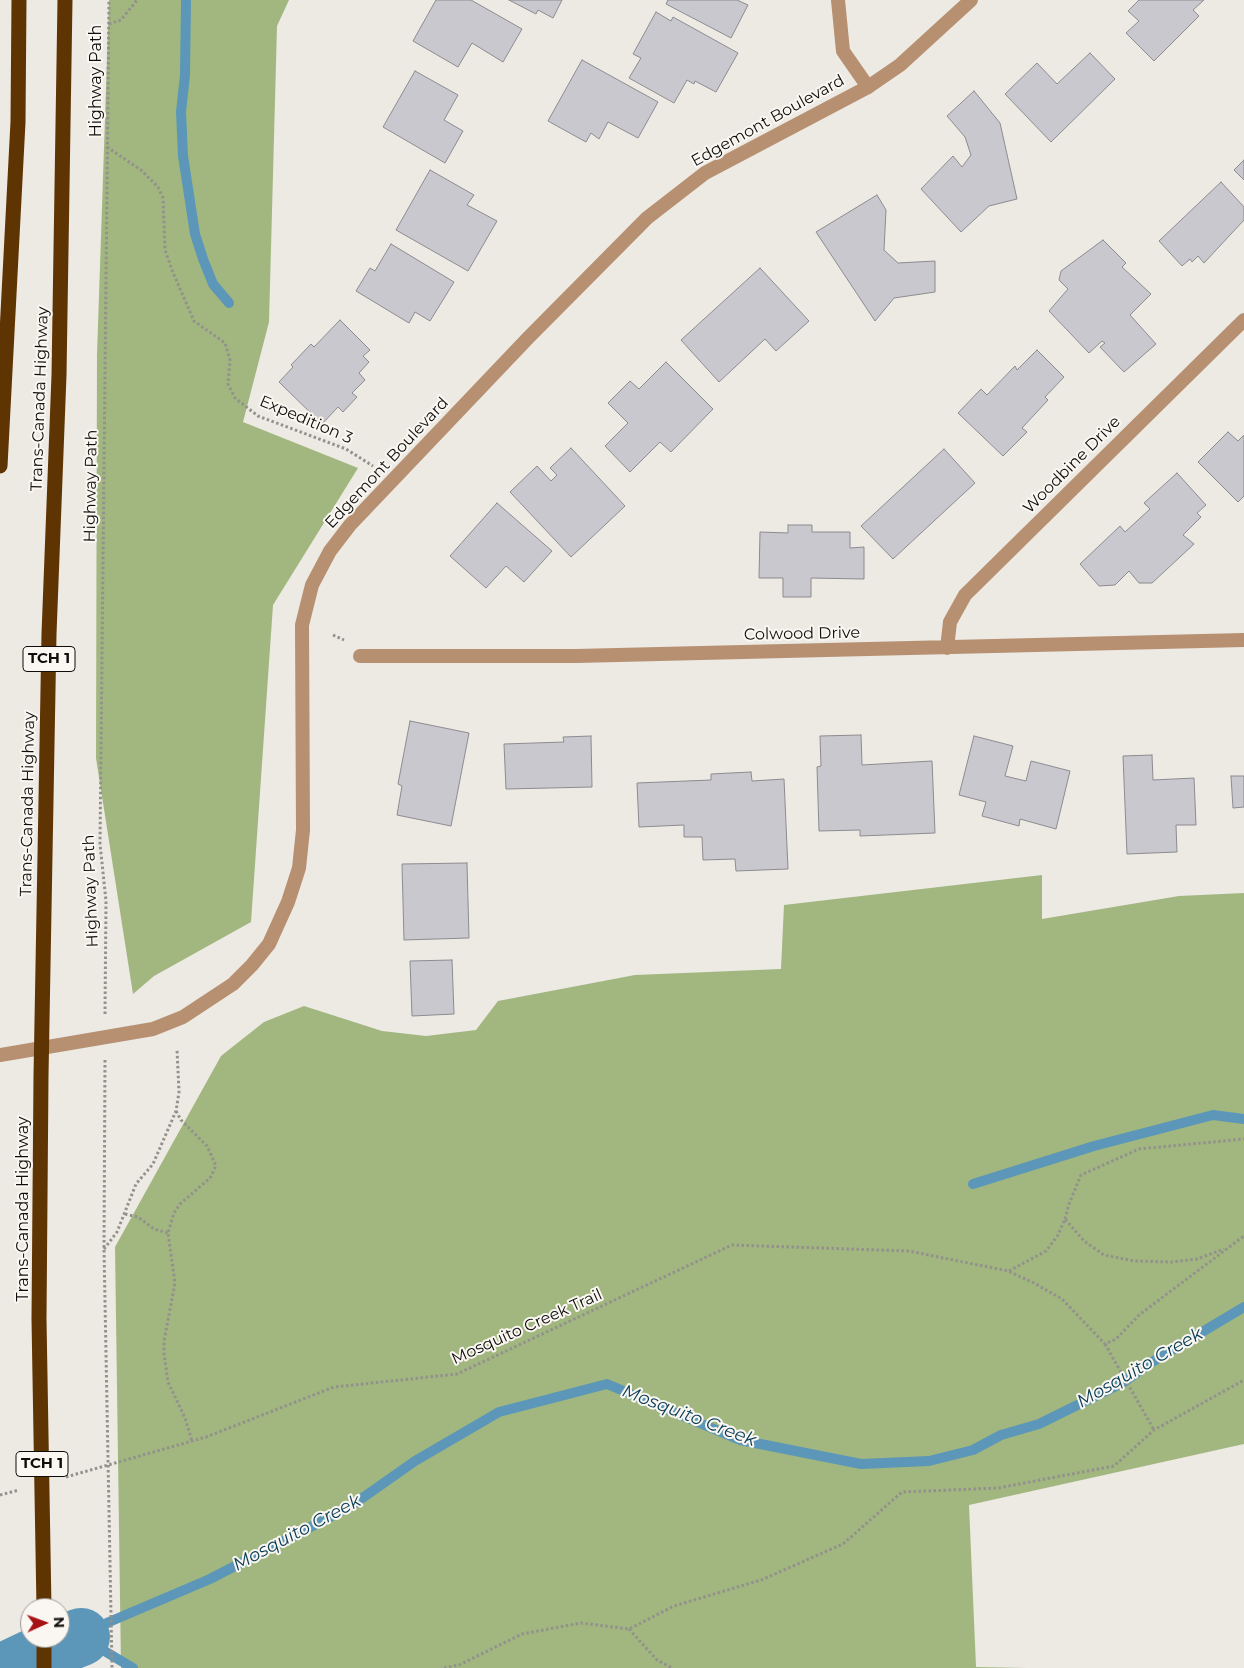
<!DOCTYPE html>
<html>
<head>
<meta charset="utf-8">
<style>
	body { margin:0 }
	#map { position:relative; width:1244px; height:1668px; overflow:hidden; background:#ede9e3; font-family:Montserrat,sans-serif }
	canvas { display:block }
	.north { position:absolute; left:20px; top:1598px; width:50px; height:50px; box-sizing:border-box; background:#faf6f1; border:1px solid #9c9995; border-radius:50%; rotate:88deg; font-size:14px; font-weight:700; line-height:20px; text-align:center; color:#0e0d0b }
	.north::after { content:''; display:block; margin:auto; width:18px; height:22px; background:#a71214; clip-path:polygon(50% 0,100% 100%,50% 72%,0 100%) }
</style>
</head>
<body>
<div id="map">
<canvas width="1244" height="1668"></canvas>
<div class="north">N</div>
</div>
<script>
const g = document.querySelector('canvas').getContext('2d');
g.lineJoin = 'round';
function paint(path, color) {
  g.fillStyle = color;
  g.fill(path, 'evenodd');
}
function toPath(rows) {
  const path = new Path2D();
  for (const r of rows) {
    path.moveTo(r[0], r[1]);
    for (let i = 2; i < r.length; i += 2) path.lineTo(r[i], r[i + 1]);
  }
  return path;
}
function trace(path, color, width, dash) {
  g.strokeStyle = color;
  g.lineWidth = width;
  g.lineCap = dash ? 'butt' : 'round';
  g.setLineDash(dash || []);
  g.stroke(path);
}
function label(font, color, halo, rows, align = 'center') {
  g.font = font + ' Montserrat,sans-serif';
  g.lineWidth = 4;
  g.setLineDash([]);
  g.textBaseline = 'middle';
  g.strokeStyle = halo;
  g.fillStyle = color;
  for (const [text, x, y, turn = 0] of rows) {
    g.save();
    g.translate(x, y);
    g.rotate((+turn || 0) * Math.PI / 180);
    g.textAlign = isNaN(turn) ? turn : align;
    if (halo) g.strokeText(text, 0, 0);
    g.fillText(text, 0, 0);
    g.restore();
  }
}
paint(toPath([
	[109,0,289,0,277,26,269,322,243,422,358,468,273,605,251,922,154,976,133,994,96,758,97,355],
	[1042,875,1042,919,1179,896,1244,893,1244,1444,969,1505,976,1667,1027,1668,121,1668,115,1247,221,1056,264,1022,304,1006,382,1031,426,1036,476,1030,498,1001,635,975,781,969,784,905]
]), '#a1b77f');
trace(toPath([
	[186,0,185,75,181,112,183,156,195,234,203,259,213,284,229,303],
	[973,1184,1094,1146,1213,1115,1244,1119],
	[81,1637,109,1622,210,1579,351,1506,415,1461,499,1412,607,1384,740,1440,861,1464,929,1461,973,1450,1001,1435,1039,1424,1124,1382,1152,1362,1244,1307],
	[81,1637,133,1668]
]), '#5c97b9', 10);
trace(toPath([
	[12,1668,33,1658,52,1653,66,1643,81,1637]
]), '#5c97b9', 58);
const building = toPath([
	[436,0,471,0,522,29,503,62,472,43,458,67,413,41,436,0],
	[509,0,562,0,553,18,538,10,536,14,509,0],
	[668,0,737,0,748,5,731,38,666,4,668,0],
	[1139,0,1204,0,1193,10,1199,16,1154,61,1126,33,1139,21,1128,11,1139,0],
	[656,12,671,21,673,17,738,53,716,92,695,81,694,84,687,80,674,103,629,78,641,58,633,54,656,12],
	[1090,53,1115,79,1051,142,1005,94,1037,63,1057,84,1090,53],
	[582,60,658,102,638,138,608,122,599,139,591,133,586,142,548,121,582,60],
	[415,71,458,95,444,120,463,131,445,163,383,127,415,71],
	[974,91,1000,123,1017,199,989,206,961,232,921,189,953,156,962,167,971,155,965,137,947,116,974,91],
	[1244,160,1244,180,1234,170,1244,160],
	[430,170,474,195,467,205,497,221,468,271,396,230,430,170],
	[1221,182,1244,207,1244,220,1204,263,1198,256,1192,262,1190,259,1182,266,1159,241,1221,182],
	[877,195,886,210,884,250,898,263,935,261,935,292,894,298,875,321,816,232,877,195],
	[1103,240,1126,263,1122,267,1151,294,1130,315,1156,344,1124,372,1100,347,1105,343,1102,341,1089,353,1049,311,1068,289,1059,280,1061,271,1103,240],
	[391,244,454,282,430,321,415,312,409,323,356,291,370,268,375,271,391,244],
	[760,268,809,321,776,351,765,339,719,382,681,340,760,268],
	[340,320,370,350,363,356,369,362,359,373,365,380,352,393,357,397,343,412,338,407,322,424,279,382,293,367,291,365,311,344,314,347,340,320],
	[1037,350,1064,377,1045,397,1048,400,1022,428,1027,432,1003,456,958,413,981,389,987,395,1015,366,1017,370,1037,350],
	[666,362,713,409,671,452,660,442,630,472,605,446,628,423,608,403,630,381,639,389,666,362],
	[1228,432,1238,441,1244,435,1244,496,1238,502,1198,462,1228,432],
	[571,448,625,506,571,557,510,492,537,466,551,481,557,475,550,468,571,448],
	[944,449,975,483,893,559,861,526,944,449],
	[1177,473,1206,505,1197,513,1201,517,1183,535,1194,544,1152,583,1139,583,1129,571,1115,585,1099,586,1080,564,1120,526,1125,532,1150,509,1144,503,1177,473],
	[497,503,552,551,524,582,506,566,486,588,450,556,497,503],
	[788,525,812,525,812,532,850,532,850,548,864,547,864,579,811,578,811,597,783,597,783,578,759,578,760,532,788,533,788,525],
	[410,721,469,733,451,826,397,815,402,786,398,784,410,721],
	[861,735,862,765,932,761,935,833,860,836,860,830,819,831,817,767,821,766,820,736,861,735],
	[591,736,592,787,506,789,504,744,564,742,563,737,591,736],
	[974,736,1013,746,1005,776,1026,781,1031,761,1070,771,1056,829,1020,819,1019,826,982,816,986,802,959,795,974,736],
	[1152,755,1153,780,1194,778,1196,825,1176,825,1177,852,1127,854,1123,756,1152,755],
	[751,772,752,781,784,779,788,869,736,871,735,859,703,860,702,837,684,837,684,825,639,827,637,783,711,780,711,774,751,772],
	[1231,776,1244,776,1244,807,1233,808,1231,776],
	[467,863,469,938,404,940,402,864,467,863],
	[452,960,454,1014,412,1016,410,961,452,960]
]);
paint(building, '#c9c8ce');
trace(building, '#8c8b90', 1);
trace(toPath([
	[109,24,121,20,137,0],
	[107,147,141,170,158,187,163,198,165,250,172,270,194,321,225,343,230,360,228,384,235,398,258,416,346,449,373,466],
	[333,635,344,640],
	[105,1014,106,901,100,844,109,0],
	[105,1060,104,1249,112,1668],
	[176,1111,181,1120,207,1146,216,1166,210,1178,180,1204,174,1213,168,1233,175,1283,164,1341,164,1354,168,1382,185,1418,192,1441],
	[125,1214,138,1217,154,1229,168,1233],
	[1065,1219,1069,1204,1081,1175,1139,1149,1244,1139],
	[104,1249,117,1232,136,1184,153,1164,176,1111,179,1092,177,1049],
	[1009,1271,1046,1251,1058,1235,1065,1219,1084,1241,1104,1255,1134,1261,1172,1262,1197,1259,1224,1249],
	[1105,1344,1154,1430],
	[66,1477,206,1437,334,1387,457,1374,732,1245,909,1251,1008,1271,1034,1283,1062,1299,1105,1344,1116,1339,1139,1315,1244,1236],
	[0,1495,19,1490],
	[629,1629,657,1660,672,1668],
	[444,1668,459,1665,522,1634,581,1623,629,1629,674,1606,761,1580,843,1544,902,1492,998,1488,1114,1466,1154,1430,1244,1380]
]), '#93918c', 3, [2.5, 2.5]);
trace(toPath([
	[838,0,843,51,868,87],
	[947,648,950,622,965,595,1244,320],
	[360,656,576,656,1244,640]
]), '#b69071', 14);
trace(toPath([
	[0,1055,153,1029,183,1017,233,984,252,965,269,944,288,902,299,868,303,830,302,625,312,585,330,551,350,525,528,338,647,218,705,173,868,87,900,65,971,0]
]), '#b69071', 14);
trace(toPath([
	[0,466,18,122,19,0],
	[44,1608,39,1319,41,1076,49,634,59,375,65,0],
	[44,1638,44,1668]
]), '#5f3403', 15);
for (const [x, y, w] of [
	[49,659,52],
	[42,1464,52]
]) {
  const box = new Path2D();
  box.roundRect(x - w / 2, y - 12.5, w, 25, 4);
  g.fillStyle = '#faf6f1';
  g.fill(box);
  trace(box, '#0e0d0b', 1);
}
label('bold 15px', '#0e0d0b', null, [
	["TCH 1",49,659],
	["TCH 1",42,1464]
]);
label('16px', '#0e0d0b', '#faf6f1', [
	["Highway Path",96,81,-90],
	["Edgemont Boulevard",768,121,-29],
	["Trans-Canada Highway",40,399,-88],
	["Expedition 3",306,420,23],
	["Edgemont Boulevard",387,463,-47],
	["Woodbine Drive",1072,465,-45],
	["Highway Path",91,486,-89],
	["Colwood Drive",802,634,-1],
	["Trans-Canada Highway",28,804,-89],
	["Highway Path",91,891,-92],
	["Trans-Canada Highway",23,1209,-90],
	["Mosquito Creek Trail",527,1327,-24]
]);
label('italic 18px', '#083c54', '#faf6f1', [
	["Mosquito Creek",1140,1368,-30],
	["Mosquito Creek",689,1416,21],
	["Mosquito Creek",297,1533,-28]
]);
</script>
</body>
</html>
